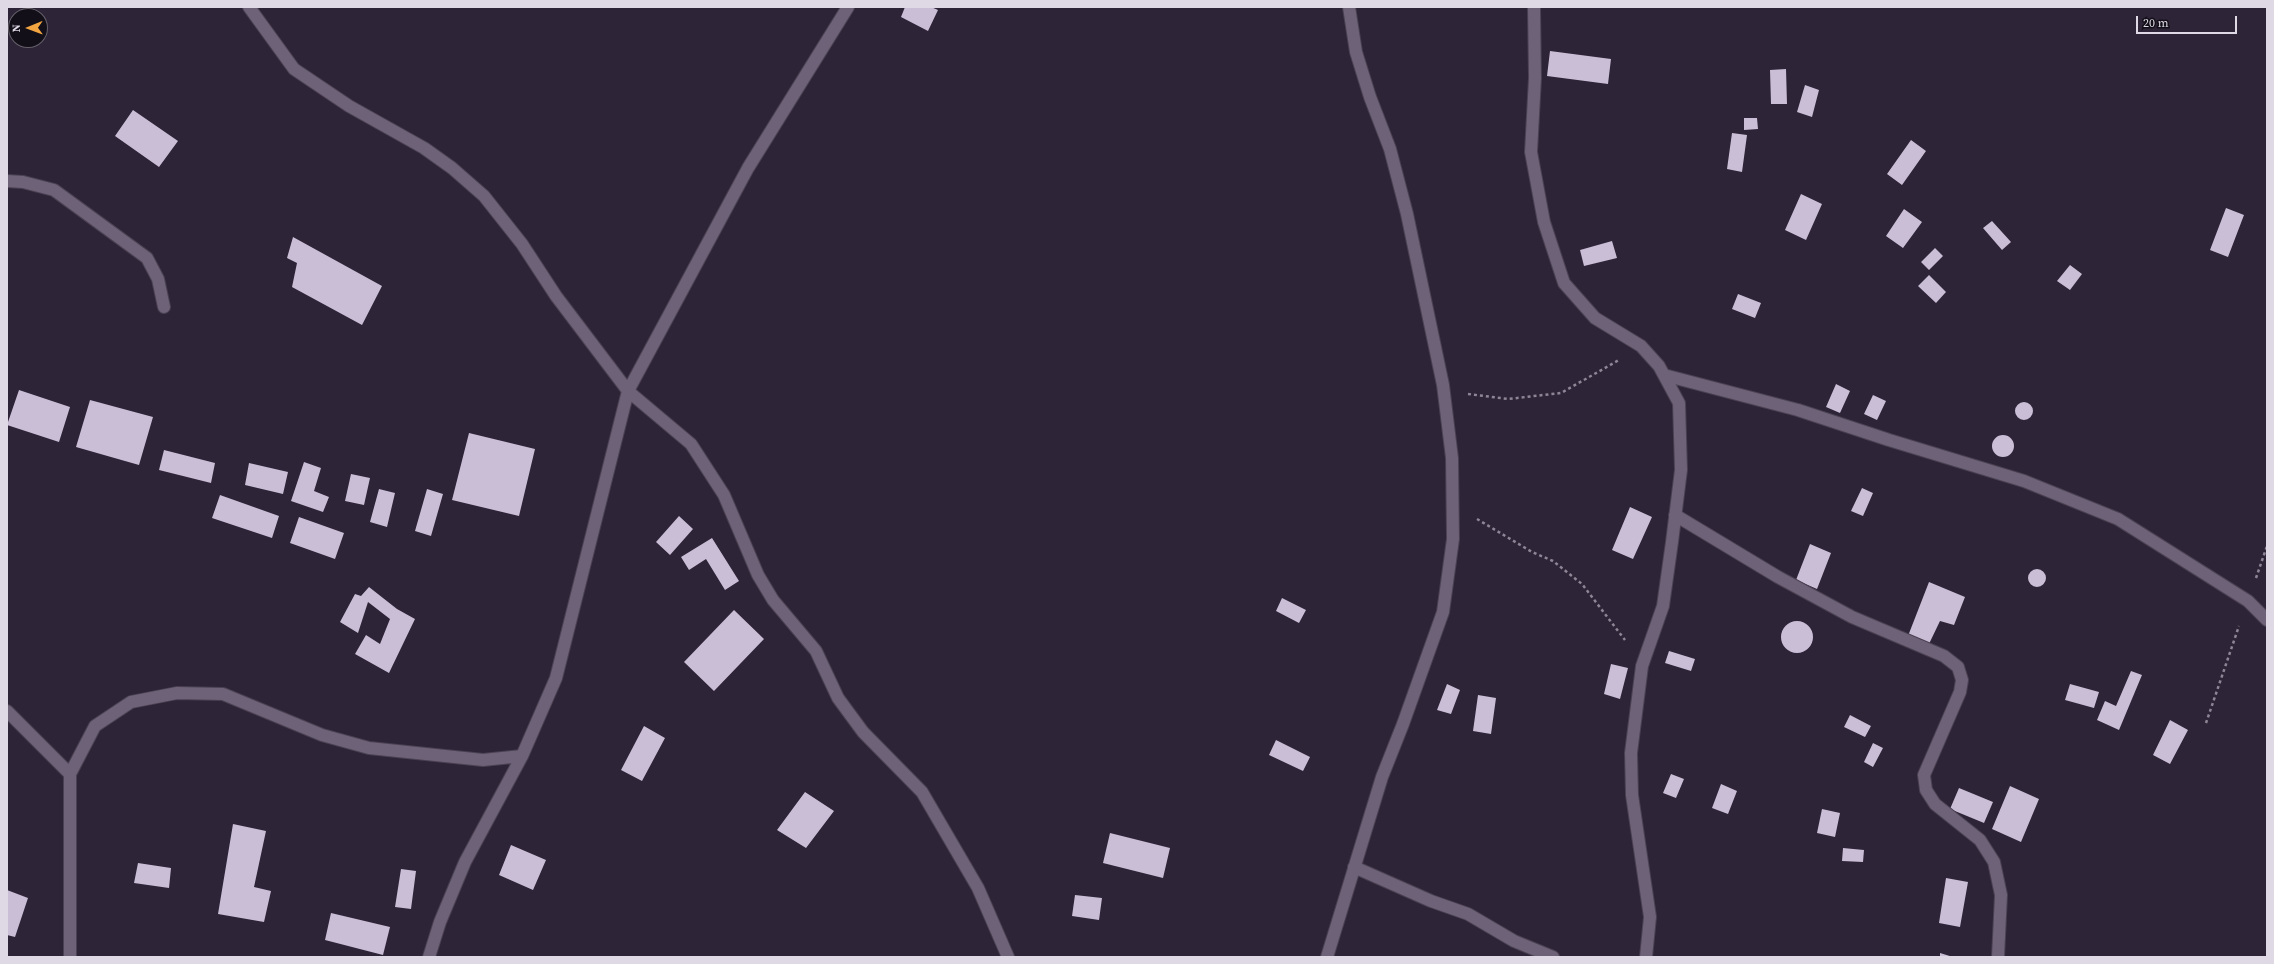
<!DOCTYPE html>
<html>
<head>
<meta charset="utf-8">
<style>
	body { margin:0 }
	#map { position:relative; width:2274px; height:964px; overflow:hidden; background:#2d2437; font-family:"Source Serif 4",serif }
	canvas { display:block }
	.frame { position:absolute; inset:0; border:8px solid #dfd9e6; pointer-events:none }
	.north { position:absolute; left:8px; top:8px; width:40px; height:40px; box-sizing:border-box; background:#130f18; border:1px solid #65606a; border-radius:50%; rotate:269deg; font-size:11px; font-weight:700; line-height:16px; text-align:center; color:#dfd9e6 }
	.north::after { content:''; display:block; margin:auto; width:14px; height:18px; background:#f2a541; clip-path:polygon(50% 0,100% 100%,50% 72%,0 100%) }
	.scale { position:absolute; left:2136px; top:16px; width:101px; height:18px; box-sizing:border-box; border:2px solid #dfd9e6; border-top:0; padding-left:5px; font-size:12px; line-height:14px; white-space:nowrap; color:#dfd9e6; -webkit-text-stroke:3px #130f18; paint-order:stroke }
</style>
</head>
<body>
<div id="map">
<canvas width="2274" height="964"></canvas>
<div class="frame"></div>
<div class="north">N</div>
<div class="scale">20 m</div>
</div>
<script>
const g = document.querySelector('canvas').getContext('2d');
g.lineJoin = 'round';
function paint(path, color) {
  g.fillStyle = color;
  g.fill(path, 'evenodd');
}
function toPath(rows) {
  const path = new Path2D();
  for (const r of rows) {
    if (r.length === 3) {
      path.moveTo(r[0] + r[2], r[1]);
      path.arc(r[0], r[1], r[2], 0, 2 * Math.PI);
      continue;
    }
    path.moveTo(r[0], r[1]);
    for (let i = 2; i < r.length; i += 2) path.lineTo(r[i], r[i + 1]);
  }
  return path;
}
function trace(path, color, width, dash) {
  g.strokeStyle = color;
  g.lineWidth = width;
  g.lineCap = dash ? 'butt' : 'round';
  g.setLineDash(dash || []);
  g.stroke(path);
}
paint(toPath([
	[905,7,931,7,938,10,928,31,901,17],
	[1550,51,1611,59,1608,84,1547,76],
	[1786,69,1787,104,1771,104,1770,70],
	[1805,85,1819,90,1812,117,1797,112],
	[133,110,178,141,159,167,115,136],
	[1744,118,1757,118,1758,129,1744,130],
	[1732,133,1747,135,1742,172,1727,169],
	[1911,140,1926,151,1902,185,1887,174],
	[1801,194,1822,204,1806,240,1785,230],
	[2226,208,2244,215,2228,257,2210,250],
	[1904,209,1922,222,1903,248,1886,236],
	[1992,221,2011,242,2002,250,1983,228],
	[293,237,382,286,362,325,292,287,297,263,287,258],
	[1612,241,1617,258,1584,266,1580,250],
	[1935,248,1943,256,1929,270,1921,262],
	[2070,265,2082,274,2070,290,2057,281],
	[1929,275,1946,292,1936,303,1918,286],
	[1738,294,1761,303,1755,318,1732,309],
	[1836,384,1850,391,1840,413,1826,407],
	[19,390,70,407,59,442,7,425],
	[1873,395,1886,401,1877,420,1864,414],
	[90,400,153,417,139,465,76,447],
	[2024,411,9],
	[469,433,535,449,519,516,452,500],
	[2003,446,11],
	[164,450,215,463,211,483,159,470],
	[304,462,321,468,314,491,329,497,323,512,291,501],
	[249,463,288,472,283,494,245,485],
	[351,474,370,478,364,505,345,501],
	[1862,488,1873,493,1863,516,1851,511],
	[379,489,395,493,387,527,370,522],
	[427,489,443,494,431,536,415,531],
	[220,495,279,516,272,538,212,518],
	[1630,507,1652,517,1633,559,1612,550],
	[679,516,693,529,670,555,656,542],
	[299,517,344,533,335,559,290,543],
	[712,538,739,581,725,590,706,559,689,570,681,557],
	[1810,544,1831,553,1817,589,1796,580],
	[2037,578,9],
	[1929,582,1965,597,1954,625,1940,621,1928,646,1908,636],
	[369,587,397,609,415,619,389,673,355,654,366,635,380,644,390,619,368,602,358,633,340,622,355,594,361,596],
	[1282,598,1306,610,1299,623,1276,611],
	[734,610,764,639,714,691,684,662],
	[1797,637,16],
	[1669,651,1695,659,1691,671,1665,663],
	[1611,664,1628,668,1620,699,1604,694],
	[2131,671,2142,675,2119,730,2097,720,2105,701,2116,706],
	[1447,684,1460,690,1451,714,1437,710],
	[2070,684,2099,692,2094,708,2065,700],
	[1478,695,1496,698,1491,734,1473,731],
	[1850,715,1871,726,1865,737,1844,727],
	[2170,720,2188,730,2170,764,2153,755],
	[644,726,665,738,642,781,621,770],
	[1276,740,1310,757,1303,771,1269,755],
	[1873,743,1883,748,1873,767,1864,762],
	[1671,774,1684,779,1676,798,1663,793],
	[1721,784,1737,791,1728,814,1712,808],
	[2010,786,2039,799,2021,842,1992,829],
	[1959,788,1993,802,1984,823,1950,809],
	[805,792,834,811,806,848,777,830],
	[1822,809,1840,813,1835,837,1817,833],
	[233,824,266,831,254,887,271,891,264,922,218,914],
	[1110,833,1170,848,1163,878,1103,863],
	[511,845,546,860,533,890,499,875],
	[1843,848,1864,850,1863,862,1842,861],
	[138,863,171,868,169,888,134,883],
	[401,869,416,871,411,909,395,907],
	[1946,878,1968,882,1960,927,1939,923],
	[7,890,28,898,15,937,7,935],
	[1075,895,1102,898,1099,920,1072,916],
	[331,913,390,927,383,955,325,940],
	[1940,953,1953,957,1940,957]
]), '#cabed6');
const minor = toPath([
	[249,7,294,69,349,106,424,148,452,168,484,196,522,244,556,296,628,391,691,444,724,495,758,575,773,600,816,651,838,698,863,732,922,792,978,888,1008,957],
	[1534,7,1535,78,1531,152,1544,222,1564,283,1595,318,1641,346,1659,366,1679,403,1681,470,1672,542,1663,606,1642,666,1631,753,1632,795,1650,917,1646,957],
	[7,181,23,182,54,190,147,258,158,279,164,307],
	[1664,375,1798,410,1889,440,2024,481,2118,519,2248,601,2267,620],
	[1675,515,1778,577,1852,617,1944,656,1958,667,1962,680,1960,692,1924,775,1926,790,1935,804,1980,840,1994,862,2001,895,1998,957],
	[7,711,70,774,70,957],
	[70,774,95,726,131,702,177,693,223,694,322,735,369,748,483,760,522,756],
	[1354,867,1431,901,1468,914,1514,941,1553,957],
	[429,957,440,922,465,862,522,756,556,678,628,391,748,168,848,7],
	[1327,957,1382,777,1403,724,1443,612,1453,539,1452,458,1443,385,1407,214,1390,149,1370,97,1356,52,1349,7]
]);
trace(minor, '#4a4152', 14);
trace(toPath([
	[1468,394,1508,399,1561,393,1619,360],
	[1477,519,1532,552,1553,561,1582,584,1625,640],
	[2256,578,2267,546],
	[2206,723,2239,626]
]), '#8e8696', 2.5, [3, 3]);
trace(minor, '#6d6278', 12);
</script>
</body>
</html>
